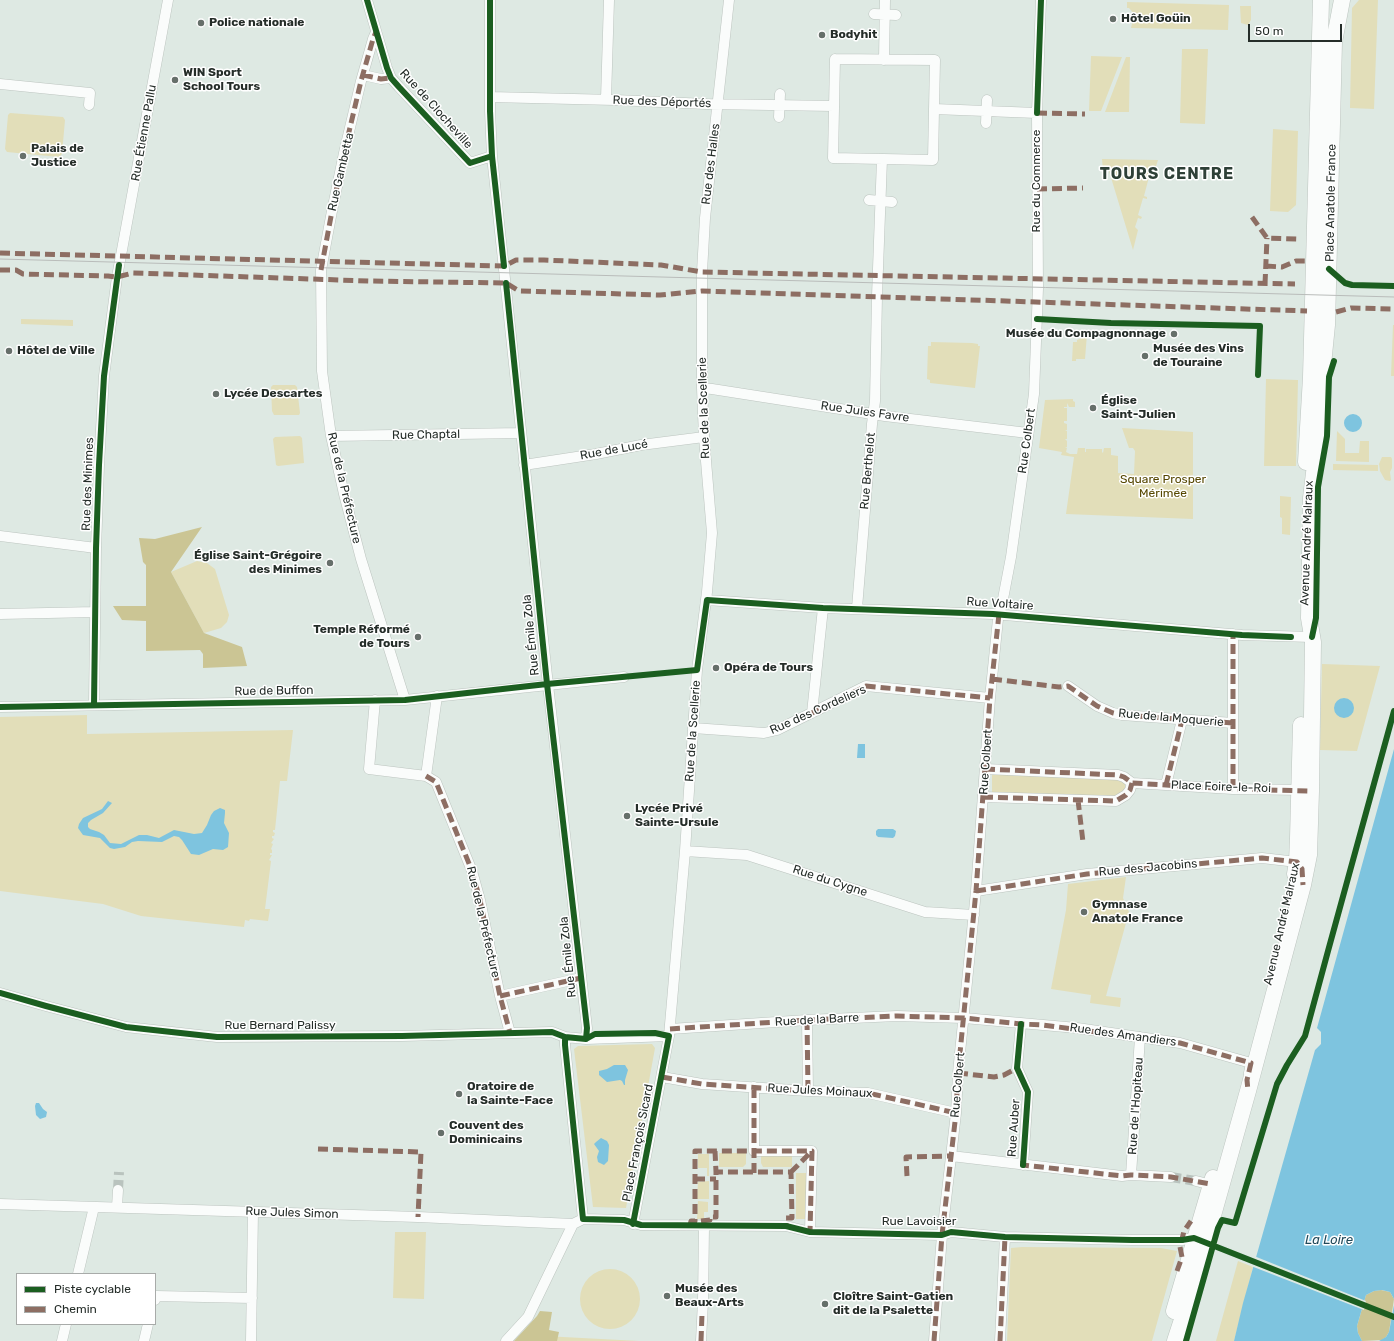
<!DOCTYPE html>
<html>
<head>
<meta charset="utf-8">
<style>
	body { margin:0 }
	#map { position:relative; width:1394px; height:1341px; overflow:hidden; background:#dee9e3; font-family:Rubik,sans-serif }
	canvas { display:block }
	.legend { position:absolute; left:16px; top:1273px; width:140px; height:52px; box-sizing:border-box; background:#fff; border:1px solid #a8aba9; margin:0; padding:5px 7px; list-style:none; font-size:12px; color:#252d29 }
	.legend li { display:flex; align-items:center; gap:8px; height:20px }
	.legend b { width:20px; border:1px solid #a8aba9 }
	.scale { position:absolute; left:1248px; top:24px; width:94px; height:18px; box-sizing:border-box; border:2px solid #252d29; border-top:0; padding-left:5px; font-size:12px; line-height:14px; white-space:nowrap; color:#252d29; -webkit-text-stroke:3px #fff; paint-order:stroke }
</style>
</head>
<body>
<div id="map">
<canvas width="1394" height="1341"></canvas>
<ul class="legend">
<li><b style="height:5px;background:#1b5e20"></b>Piste cyclable</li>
<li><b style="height:5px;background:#8d6e63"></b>Chemin</li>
</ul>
<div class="scale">50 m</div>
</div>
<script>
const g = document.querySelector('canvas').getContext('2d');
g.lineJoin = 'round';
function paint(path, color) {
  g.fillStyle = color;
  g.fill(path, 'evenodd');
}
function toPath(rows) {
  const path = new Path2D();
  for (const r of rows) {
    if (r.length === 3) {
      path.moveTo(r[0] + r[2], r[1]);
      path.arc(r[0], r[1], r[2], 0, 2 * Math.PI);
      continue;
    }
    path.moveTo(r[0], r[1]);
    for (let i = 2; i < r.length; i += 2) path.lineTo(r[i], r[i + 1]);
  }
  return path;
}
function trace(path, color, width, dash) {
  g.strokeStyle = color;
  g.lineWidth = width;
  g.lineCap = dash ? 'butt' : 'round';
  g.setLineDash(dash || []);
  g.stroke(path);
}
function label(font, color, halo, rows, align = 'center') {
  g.font = font + ' Rubik,sans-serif';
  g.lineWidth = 3;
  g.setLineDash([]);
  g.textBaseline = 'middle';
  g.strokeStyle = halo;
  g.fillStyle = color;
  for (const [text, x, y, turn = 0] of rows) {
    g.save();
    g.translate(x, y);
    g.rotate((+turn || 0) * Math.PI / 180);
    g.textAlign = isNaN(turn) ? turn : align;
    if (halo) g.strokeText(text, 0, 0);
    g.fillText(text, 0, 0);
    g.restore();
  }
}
paint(toPath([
	[1359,0,1378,0,1374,109,1350,108,1352,8],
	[1127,2,1229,5,1228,30,1131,28,1134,14,1129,8,1127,8],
	[1240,6,1251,6,1251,20,1248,25,1241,23],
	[1182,49,1208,49,1205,124,1180,123],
	[1091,56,1122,57,1101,111,1089,111],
	[1126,57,1130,57,1129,112,1105,112],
	[10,113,63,117,65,120,62,154,59,157,7,152,5,149,8,115],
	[1273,129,1298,131,1296,205,1288,212,1270,211],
	[1102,159,1158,160,1153,176,1149,177,1144,196,1147,197,1147,199,1143,198,1138,215,1142,217,1141,219,1138,218,1135,227,1138,230,1133,250,1109,171,1103,171],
	[21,319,73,320,73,326,21,324],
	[1393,325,1394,325,1394,376,1391,376],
	[1083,334,1087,334,1085,359,1076,359,1076,361,1072,361,1073,342,1077,342,1077,340,1082,338],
	[931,342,972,343,978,344,978,346,980,346,975,388,930,383,930,380,927,379,928,346,931,346],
	[1266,379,1298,380,1296,466,1264,466],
	[273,385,295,385,297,387,300,413,299,415,274,415,272,411,271,387],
	[1073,399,1073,401,1075,402,1075,407,1069,407,1067,403,1067,407,1064,407,1064,408,1067,408,1067,421,1064,421,1064,423,1067,424,1067,430,1065,431,1067,431,1067,439,1065,439,1067,441,1067,447,1065,448,1067,448,1066,452,1070,454,1077,454,1078,448,1085,448,1085,452,1086,452,1086,449,1102,449,1102,452,1103,453,1104,448,1111,448,1111,455,1118,456,1118,473,1134,474,1135,451,1133,448,1129,448,1122,428,1193,432,1193,519,1066,514,1074,457,1061,455,1062,452,1039,448,1045,400],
	[1337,431,1345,439,1345,453,1359,453,1360,441,1369,441,1369,462,1336,461],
	[300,436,302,438,304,463,278,466,276,465,273,439,275,437],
	[1382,457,1391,457,1392,459,1392,468,1390,472,1391,480,1390,481,1385,480,1380,471,1379,464],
	[1333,464,1378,465,1378,471,1333,470],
	[1280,496,1291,497,1290,535,1282,534,1282,518,1280,517],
	[197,561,207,563,215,569,229,615,227,622,221,628,204,633,171,572],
	[1322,664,1380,666,1357,751,1320,750],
	[87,715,87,734,293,730,287,781,280,781,275,830,273,830,273,832,275,833,274,836,272,836,272,838,274,839,271,843,273,844,271,849,272,850,272,853,270,853,270,855,272,855,269,860,271,861,265,909,270,909,268,921,250,919,249,921,245,920,244,927,187,921,141,916,103,904,0,891,0,717],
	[992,771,1117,778,1125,783,1125,792,1116,798,992,796],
	[1126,877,1123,898,1129,912,1106,996,1121,998,1120,1007,1090,1003,1091,995,1051,989,1066,910,1068,884],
	[652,1044,655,1048,626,1208,593,1207,574,1049,578,1046],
	[719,1153,746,1153,746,1164,743,1167,719,1167],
	[761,1153,792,1154,792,1167,763,1167,761,1163],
	[698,1154,709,1154,709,1176,707,1176,707,1168,698,1168],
	[796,1173,810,1173,809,1219,796,1219],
	[709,1181,709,1199,697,1199,698,1182],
	[698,1201,708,1202,708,1212,704,1212,704,1219,697,1219],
	[395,1232,426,1232,424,1299,393,1298],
	[1022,1247,1161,1248,1177,1251,1152,1341,1007,1341,1011,1248],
	[1238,1261,1253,1267,1234,1341,1216,1341],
	[610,1299,30],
	[532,1335,563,1337,639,1341,514,1341]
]), '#e2deb9');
paint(toPath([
	[202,527,171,572,204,633,242,647,247,666,203,668,203,654,200,650,146,651,146,621,122,620,113,606,146,606,146,565,143,562,139,538,155,539],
	[1381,1290,1390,1292,1394,1299,1389,1332,1386,1337,1382,1340,1362,1341,1358,1333,1357,1326,1366,1295,1374,1291],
	[540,1311,552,1312,549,1330,559,1332,557,1341,514,1341,537,1316]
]), '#cbc594');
paint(toPath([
	[1353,423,9],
	[1344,708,10],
	[858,744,865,744,865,758,857,758],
	[1394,749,1394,1299,1390,1292,1382,1290,1374,1291,1366,1295,1357,1326,1358,1333,1362,1341,1234,1341,1243,1303,1315,1050,1321,1044,1321,1032,1317,1028],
	[108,801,112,803,103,813,91,820,88,823,88,827,90,829,99,832,104,835,110,843,121,844,139,835,147,835,159,838,174,830,194,834,202,833,207,825,211,815,214,811,220,808,225,810,225,813,224,823,229,833,228,847,223,850,213,849,199,855,191,854,182,840,179,837,174,836,162,842,138,841,132,842,125,847,114,849,110,848,100,838,83,835,78,828,79,824,83,818,102,809],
	[878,829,893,829,896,831,895,836,893,838,878,837,876,835,876,831],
	[614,1065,625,1065,628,1070,625,1080,625,1085,624,1085,622,1081,620,1080,607,1082,599,1075,599,1071,607,1069],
	[36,1103,39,1103,43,1109,47,1112,46,1117,40,1119,36,1115,35,1106],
	[601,1138,607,1141,609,1145,608,1161,604,1165,598,1162,597,1157,599,1151,594,1144,596,1142],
	[1394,1305,1394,1341,1379,1341,1386,1337,1389,1332]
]), '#7ec4df');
paint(toPath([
	[1254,1256,1366,1301,1364,1310,1251,1266]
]), '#dee9e3');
trace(toPath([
	[1171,1177,1196,1181],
	[118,1190,119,1172]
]), '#b9c3be', 10, [10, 5]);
const minor = toPath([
	[367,0,387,68,391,78,399,87,470,163,492,156],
	[490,0,490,111,492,156,547,676,587,1028,586,1039],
	[874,14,896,15],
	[376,32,373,39,361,81,344,153,332,211,321,270,322,371,331,436,344,494,361,559,405,700],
	[835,59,935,60,933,160,833,158,835,59],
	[884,60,885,0],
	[363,75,381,79,391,78],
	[0,84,90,93,89,105],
	[490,97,615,100,707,104,834,106],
	[606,99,609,0],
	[934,109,1037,113],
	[779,117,780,94],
	[986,123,987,100],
	[869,200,892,202],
	[702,388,712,389,885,416,1028,433],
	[331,436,521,433],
	[524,465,596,454,641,445,704,437],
	[0,536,96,548],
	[707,600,823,608,993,614,1242,635,1312,637],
	[857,608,872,424,875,401,877,296,882,159],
	[0,614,95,612],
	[1068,686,1097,706,1113,713,1122,715,1233,723],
	[375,700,369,769,426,776,436,782,472,871,480,900,500,996,510,1033],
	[94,705,96,548,99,465,104,376,117,277,168,0],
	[0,707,405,700,624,677],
	[812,713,823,608],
	[693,728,764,733,777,730,866,686,990,698],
	[985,769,1118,775,1124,777,1132,783,1166,785,1233,789,1303,790],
	[426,776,437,696],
	[1166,785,1182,720],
	[1233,789,1233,634],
	[983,797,1116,801,1126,795,1130,790,1132,783],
	[685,851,747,855,925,912,974,915],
	[976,891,1087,874,1262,858,1297,862,1300,865],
	[0,993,46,1006,126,1027,217,1037,402,1036,552,1032,565,1037,586,1039,669,1036],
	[500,996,581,978],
	[807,1020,808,1091],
	[1021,1024,1017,1068,1028,1092,1023,1165],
	[670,1029,807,1020,897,1016,964,1018,1077,1028,1180,1043,1251,1063,1249,1073],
	[565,1037,565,1045,583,1219],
	[662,1077,702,1084,808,1091,868,1093,956,1113],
	[754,1087,754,1151,812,1151,810,1232],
	[951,1156,1122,1176,1131,1175,1171,1177],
	[1131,1175,1140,1037],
	[1196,1181,1216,1186],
	[0,1204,418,1217,573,1224,583,1219],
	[117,1207,118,1190],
	[583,1219,624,1220,641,1225,786,1226,810,1232,942,1235,951,1232,1005,1237,1132,1240,1182,1240,1194,1238,1200,1241],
	[633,1224,669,1036,685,851,697,670,707,592,712,533,704,437,702,388,702,272,705,218,729,0],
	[78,1274,94,1207],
	[155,1300,156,1296,252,1298],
	[62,1341,66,1324],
	[144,1341,148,1324],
	[251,1341,253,1212],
	[506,1341,528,1317,573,1224],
	[701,1341,703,1301,704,1227],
	[934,1341,942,1235,956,1113,958,1073,976,891,990,698,998,619,1002,604,1011,557,1034,394,1038,288,1037,113,1041,0],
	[1000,1341,1005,1237]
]);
const primary = toPath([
	[1306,462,1311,377,1321,0],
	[1295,874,1297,862,1298,838,1301,725],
	[1174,1311,1213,1178],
	[1175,1341,1194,1283,1248,1091,1303,885,1309,855,1311,791,1313,642,1309,618,1311,498,1320,423,1322,375,1327,325,1334,42,1342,0]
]);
trace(minor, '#bcc4bf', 11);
trace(primary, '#bcc4bf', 17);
trace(minor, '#fafcfb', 10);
trace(primary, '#fafcfb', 16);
trace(toPath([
	[0,259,1394,297]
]), '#b9bcba', 1);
trace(toPath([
	[363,75,381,79,391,78],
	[1037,113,1085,114],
	[1037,189,1083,188],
	[1252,217,1267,238,1297,239],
	[0,253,504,266,516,260,544,260,661,265,702,272,1295,284],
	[1266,266,1282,267,1296,261,1308,261],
	[0,270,16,270,23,274,108,276,117,277,133,273,369,281,506,283,519,291,660,295,702,291,1307,311],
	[321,270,332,211,344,153,361,81,373,39,376,32],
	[1265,284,1267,238],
	[1336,312,1351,308,1394,309],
	[992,679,1059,687,1068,686,1097,706,1113,713,1122,715,1233,723],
	[812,713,866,686,990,698],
	[985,769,1118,775,1124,777,1132,783,1166,785,1233,789,1311,791],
	[426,776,436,782,472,871,480,900,500,996,510,1033],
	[1166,785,1182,720],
	[1233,789,1233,634],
	[983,797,1116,801,1126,795,1130,790,1132,783],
	[1078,800,1083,842],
	[976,891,1087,874,1262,858,1297,862,1302,869,1303,885],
	[500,996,581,978],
	[807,1020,808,1091],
	[670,1029,807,1020,897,1016,964,1018,1021,1024,1043,1025,1180,1043,1251,1063,1247,1080,1248,1091],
	[958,1073,994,1077,1004,1075,1017,1068],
	[662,1077,702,1084,808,1091,868,1093,956,1113],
	[318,1149,421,1152,418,1217],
	[715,1151,716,1172],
	[1023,1161,1023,1165,1122,1176,1131,1175,1171,1177,1211,1184],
	[791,1172,812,1151],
	[754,1173,754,1087],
	[907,1176,906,1157,951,1156],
	[695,1179,716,1179],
	[701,1221,710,1220,710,1217,716,1217,716,1172,791,1172,792,1218,786,1218,786,1226],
	[690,1225,691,1221,695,1221,695,1151,812,1151,810,1232],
	[1177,1271,1182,1257,1180,1247,1184,1231,1191,1221],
	[701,1341,702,1314],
	[934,1341,942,1235,956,1113,958,1073,976,891,990,698,999,614],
	[1000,1341,1005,1237]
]), '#8d6e63', 5, [10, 5]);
trace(toPath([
	[367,0,387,68,391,78,399,87,470,163,492,156],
	[490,0,490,111,492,156,504,266],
	[1037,113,1041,0],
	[1329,269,1345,283,1352,285,1394,286],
	[506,283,547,684,587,1028,586,1039],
	[1037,319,1111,323,1260,326,1258,375],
	[1312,637,1316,618,1318,487,1327,436,1329,377,1334,361],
	[94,705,96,548,99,465,104,376,119,265],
	[0,707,405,700,547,684,697,670,707,600,823,608,993,614,1242,635,1291,637],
	[0,993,46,1006,126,1027,217,1037,402,1036,552,1032,565,1037,586,1039,595,1034,655,1033,669,1036,633,1224],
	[1021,1024,1017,1068,1028,1092,1023,1165],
	[565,1037,565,1045,583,1219,624,1220,641,1225,786,1226,810,1232,942,1235,951,1232,1005,1237,1132,1240,1182,1240,1194,1238,1394,1317],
	[1186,1341,1218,1228,1222,1220,1235,1223,1277,1084,1287,1065,1305,1036,1328,951,1394,711]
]), '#1b5e20', 6);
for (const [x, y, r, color] of [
	[1113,19,4,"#666f6a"],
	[201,23,4,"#666f6a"],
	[822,35,4,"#666f6a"],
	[175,80,4,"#666f6a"],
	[23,156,4,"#666f6a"],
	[1174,334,4,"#666f6a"],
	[9,351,4,"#666f6a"],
	[1145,356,4,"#666f6a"],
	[216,394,4,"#666f6a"],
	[1093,408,4,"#666f6a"],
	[330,563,4,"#666f6a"],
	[418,637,4,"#666f6a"],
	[716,668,4,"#666f6a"],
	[627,816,4,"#666f6a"],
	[1084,912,4,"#666f6a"],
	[459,1094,4,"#666f6a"],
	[441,1133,4,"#666f6a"],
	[667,1296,4,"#666f6a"],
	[825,1304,4,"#666f6a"]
]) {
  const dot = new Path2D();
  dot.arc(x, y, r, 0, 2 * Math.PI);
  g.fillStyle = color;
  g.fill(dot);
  trace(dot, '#fff', 1.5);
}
label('bold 12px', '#252d29', '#fff', [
	["Hôtel Goüin",1121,19],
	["Police nationale",209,23],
	["Bodyhit",830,35],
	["WIN Sport",183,73],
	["School Tours",183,87],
	["Palais de",31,149],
	["Justice",31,163],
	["Musée du Compagnonnage",1166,334,"right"],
	["Musée des Vins",1153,349],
	["de Touraine",1153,363],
	["Hôtel de Ville",17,351],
	["Lycée Descartes",224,394],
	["Église",1101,401],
	["Saint-Julien",1101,415],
	["Église Saint-Grégoire",322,556,"right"],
	["des Minimes",322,570,"right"],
	["Temple Réformé",410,630,"right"],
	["de Tours",410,644,"right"],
	["Opéra de Tours",724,668],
	["Lycée Privé",635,809],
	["Sainte-Ursule",635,823],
	["Gymnase",1092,905],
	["Anatole France",1092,919],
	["Oratoire de",467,1087],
	["la Sainte-Face",467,1101],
	["Couvent des",449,1126],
	["Dominicains",449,1140],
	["Musée des",675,1289],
	["Beaux-Arts",675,1303],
	["Cloître Saint-Gatien",833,1297],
	["dit de la Psalette",833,1311]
], 'left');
label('12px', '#252d29', '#fff', [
	["Rue des Déportés",662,102,2],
	["Rue de Clocheville",436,109,48],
	["Rue Étienne Pallu",144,133,-80],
	["Rue des Halles",711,164,-83],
	["Rue Gambetta",341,172,-77],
	["Rue du Commerce",1037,181,-90],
	["Place Anatole France",1331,203,-89],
	["Rue de la Scellerie",704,408,-92],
	["Rue Jules Favre",865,412,8],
	["Rue Chaptal",426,435,-1],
	["Rue Colbert",1027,441,-82],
	["Rue de Lucé",614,450,-10],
	["Rue Berthelot",868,471,-85],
	["Rue des Minimes",88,484,-88],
	["Rue de la Préfecture",344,488,77],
	["Avenue André Malraux",1307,543,-88],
	["Rue Voltaire",1000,604,4],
	["Rue Émile Zola",531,635,-96],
	["Rue de Buffon",274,691,-1],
	["Rue des Cordeliers",818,710,-24],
	["Rue de la Moquerie",1171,718,5],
	["Rue de la Scellerie",693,731,-86],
	["Rue Colbert",986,762,-86],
	["Place Foire-le-Roi",1221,787,2],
	["Rue des Jacobins",1148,868,-5],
	["Rue du Cygne",830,881,18],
	["Rue de la Préfecture",483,922,77],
	["Avenue André Malraux",1282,924,-77],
	["Rue Émile Zola",568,957,-96],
	["Rue de la Barre",817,1020,-3],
	["Rue Bernard Palissy",280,1026],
	["Rue des Amandiers",1123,1035,8],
	["Rue Colbert",958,1085,-85],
	["Rue Jules Moinaux",820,1091,3],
	["Rue de l'Hopiteau",1136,1106,-86],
	["Rue Auber",1014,1128,-86],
	["Place François Sicard",638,1143,-79],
	["Rue Jules Simon",292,1213,2],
	["Rue Lavoisier",919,1222]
]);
label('12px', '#564701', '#fff', [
	["Square Prosper",1163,480],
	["Mérimée",1163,494]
]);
label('italic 13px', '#20495a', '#fff', [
	["La Loire",1329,1240]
]);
g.letterSpacing = '1px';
label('bold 16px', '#2e4037', '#fff', [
	["TOURS CENTRE",1167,174]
]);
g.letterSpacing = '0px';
</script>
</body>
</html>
